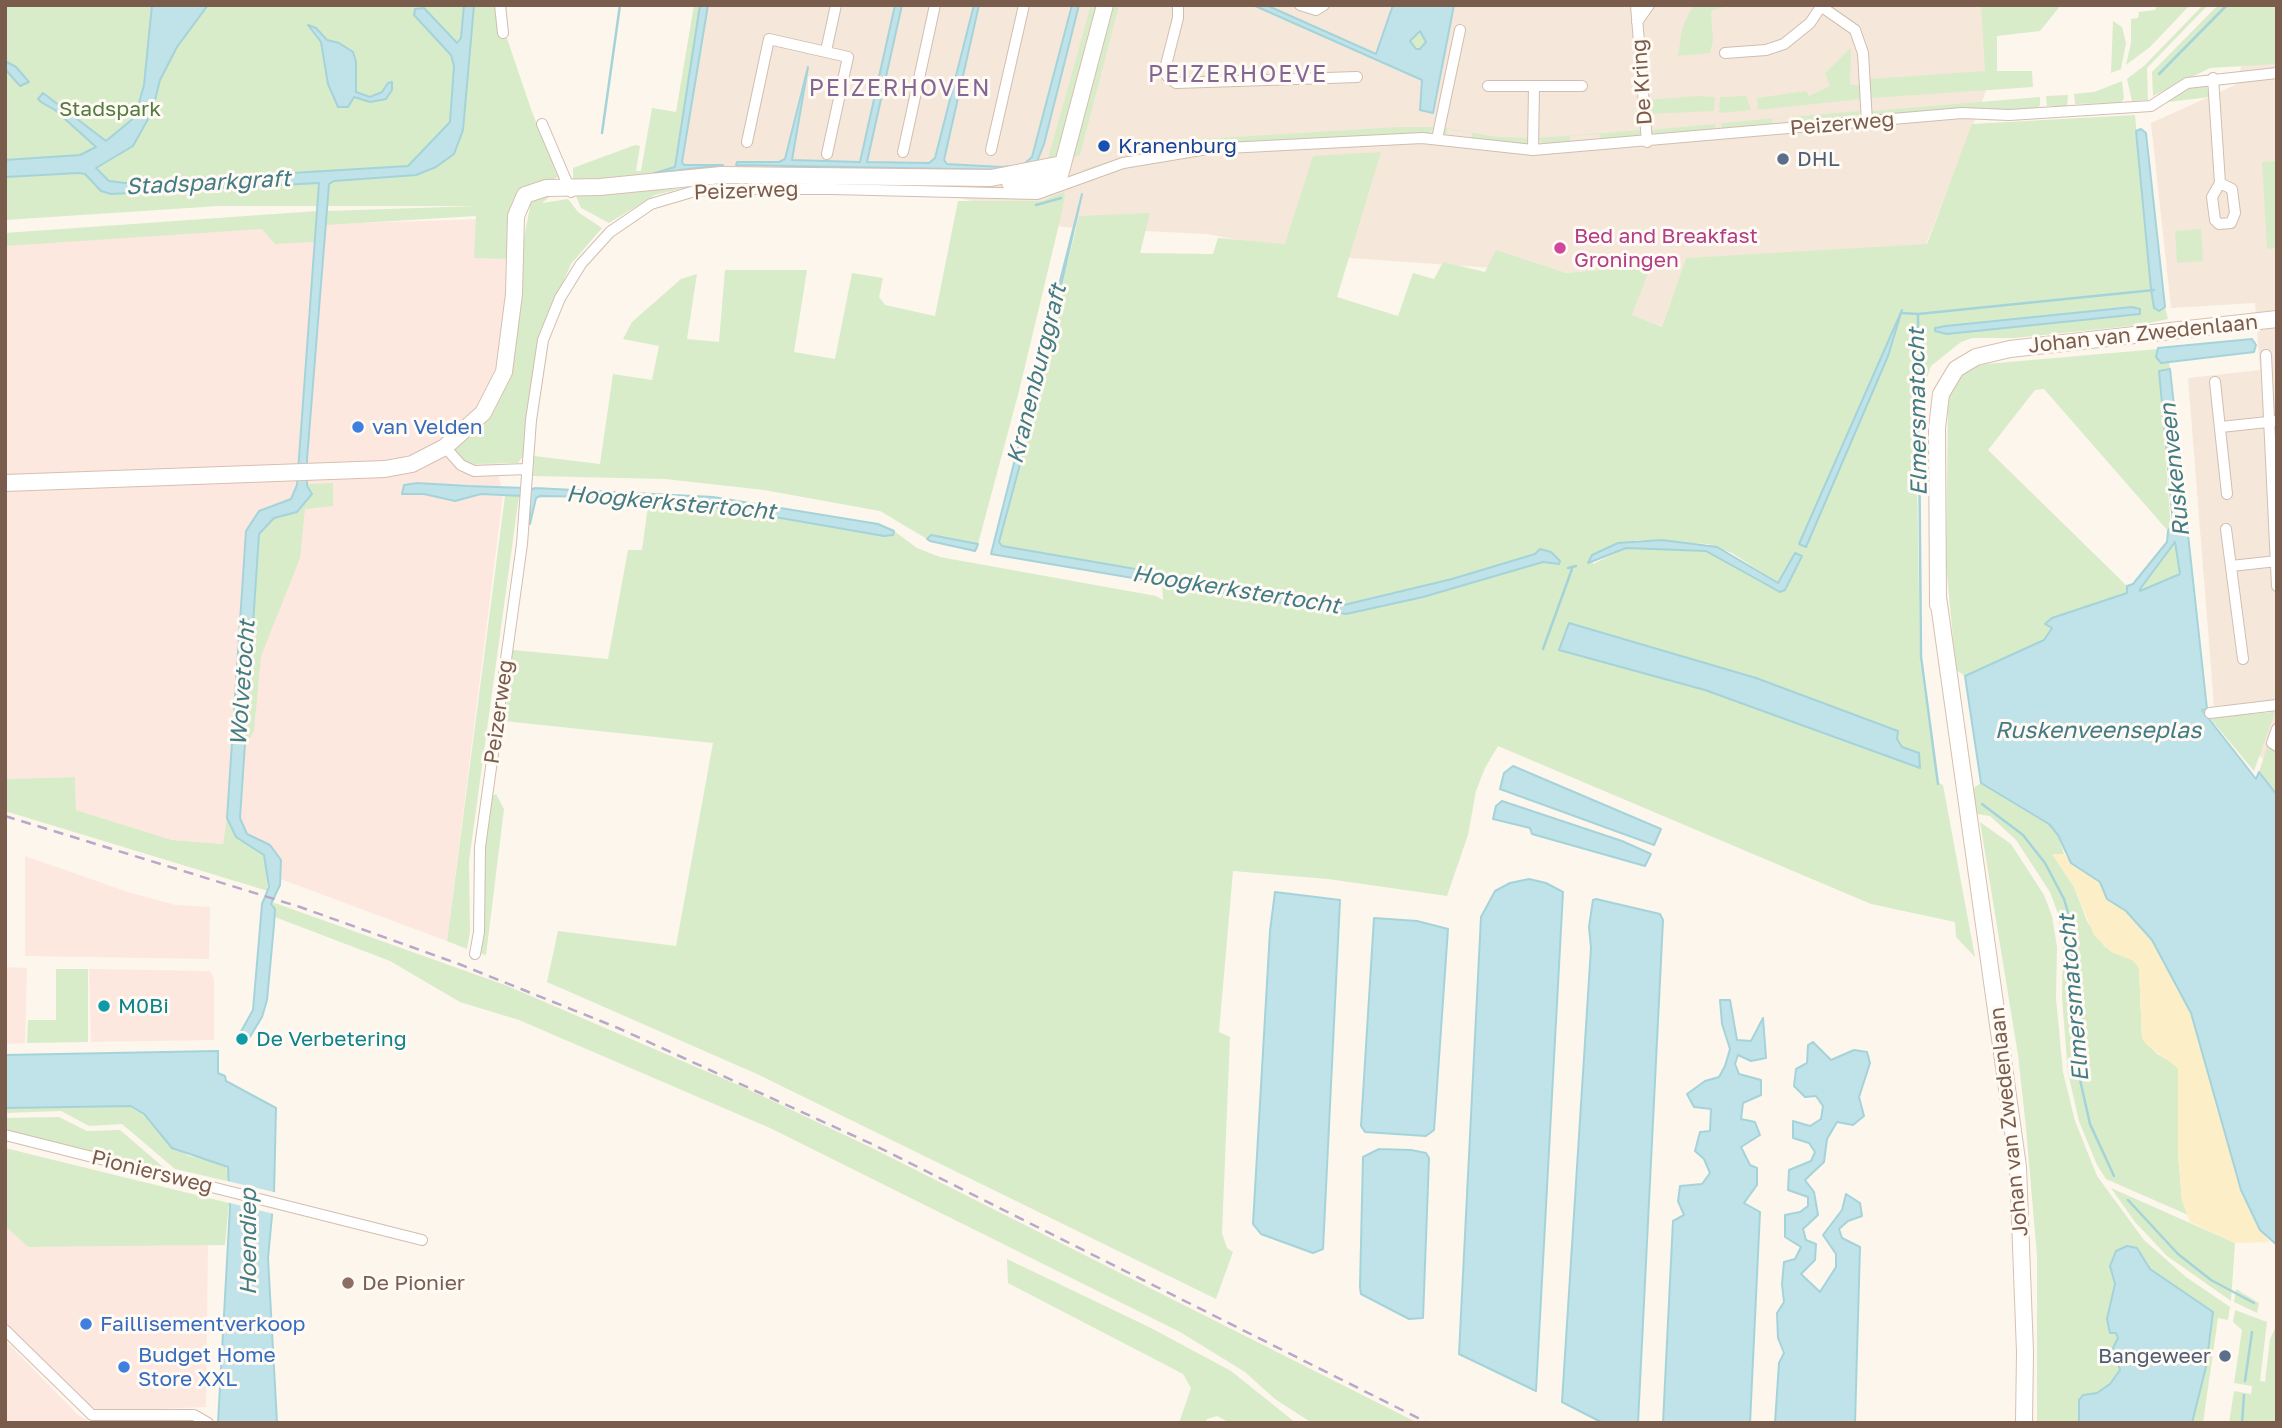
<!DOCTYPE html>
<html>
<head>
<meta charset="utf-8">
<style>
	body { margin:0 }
	#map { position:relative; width:2282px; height:1428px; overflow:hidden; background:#fdf6ec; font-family:"Golos Text",sans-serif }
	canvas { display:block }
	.frame { position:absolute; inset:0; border:7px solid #7a5c4d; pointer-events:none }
</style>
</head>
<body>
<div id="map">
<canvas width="2282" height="1428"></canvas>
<div class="frame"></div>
</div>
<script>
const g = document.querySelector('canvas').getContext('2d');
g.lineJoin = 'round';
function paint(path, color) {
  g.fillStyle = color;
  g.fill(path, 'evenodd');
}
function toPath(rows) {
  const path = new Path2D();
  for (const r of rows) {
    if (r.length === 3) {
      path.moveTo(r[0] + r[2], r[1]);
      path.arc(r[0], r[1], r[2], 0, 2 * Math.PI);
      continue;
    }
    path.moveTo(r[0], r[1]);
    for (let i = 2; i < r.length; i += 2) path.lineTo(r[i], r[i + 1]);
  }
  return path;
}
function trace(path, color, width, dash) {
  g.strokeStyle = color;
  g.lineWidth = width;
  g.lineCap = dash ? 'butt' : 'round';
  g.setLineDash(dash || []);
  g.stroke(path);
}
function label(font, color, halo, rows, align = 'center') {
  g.font = font + ' "Golos Text",sans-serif';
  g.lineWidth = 6;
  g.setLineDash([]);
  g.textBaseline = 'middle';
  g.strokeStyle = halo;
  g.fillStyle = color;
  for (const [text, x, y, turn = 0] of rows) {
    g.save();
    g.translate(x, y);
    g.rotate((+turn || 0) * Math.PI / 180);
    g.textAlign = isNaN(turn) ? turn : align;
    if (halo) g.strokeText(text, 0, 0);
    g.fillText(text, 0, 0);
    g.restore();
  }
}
paint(toPath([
	[708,5,1983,5,1986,91,1925,247,1686,258,1662,327,1632,315,1650,265,1566,273,1320,256,1207,234,1063,227,939,192,675,170],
	[2262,5,2277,5,2277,767,2256,754,2271,703,2214,706,2188,378,2260,370,2255,303,2171,308,2151,123,2235,85]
]), '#f5e8da');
paint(toPath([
	[512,218,508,302,491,441,503,495,447,941,275,877,228,819,223,844,172,840,76,810,75,777,5,779,5,238,148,230],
	[25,856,128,892,176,905,210,907,209,959,25,956],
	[5,967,27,968,25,1043,5,1044],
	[89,969,210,971,214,979,214,1040,91,1042],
	[5,1226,28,1247,208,1245,206,1407,115,1411,97,1410,87,1403,5,1323],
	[5,1340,78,1415,92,1423,5,1423]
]), '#fde8e0');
paint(toPath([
	[5,5,499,5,498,12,532,112,558,177,554,179,558,190,542,203,568,199,578,212,602,228,571,264,541,332,535,356,524,455,518,463,474,464,466,462,454,450,490,413,512,370,522,248,530,207,516,207,508,259,474,258,476,216,326,225,327,211,476,206,219,206,5,220],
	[694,5,700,5,675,167,654,171,723,166,723,171,573,181,573,168,635,145,640,146,636,171,641,171,652,108,676,112],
	[1091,5,1099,5,1057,158,1046,166],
	[1110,5,1119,5,1080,155,1069,159],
	[1693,5,1729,5,1711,11,1713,40,1710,53,1678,56,1682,29],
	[1981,5,2061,5,2040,31,1997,36,1997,71,2032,71,2033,87,1871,98,1869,79,1985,71],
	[2158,5,2190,5,2150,47,2126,65,2131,43,2131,19,2138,18,2139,12,2155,10],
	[2203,5,2208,5,2147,68,2148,100,2132,101,2127,79,2145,65],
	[2218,5,2277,5,2277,64,2210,68,2153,96,2152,72],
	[2113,21,2122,27,2126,43,2121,69,2111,73],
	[1418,40,8],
	[1851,48,1850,85,1860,85,1861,99,1758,110,1757,98,1806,91,1809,96,1830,86,1825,73],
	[2122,81,2124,98,2121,103,2075,104,2074,94,2094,92],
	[2206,84,2210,97,2168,102,2186,89],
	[2068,95,2067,107,2047,106,2046,96],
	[1697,96,1715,97,1714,111,1649,114,1647,100],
	[1746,96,1751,110,1719,113,1720,97],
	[2040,97,2040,105,2036,110,1873,116,1871,111],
	[1860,111,1858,117,1799,125,1798,117,1772,119,1773,127,1722,131,1721,123],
	[2135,115,2154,307,2165,307,2168,319,2140,325,2015,338,1972,338,1961,342,1931,366,1916,409,1920,661,1937,782,1943,785,1975,957,1956,937,1955,922,1871,904,1498,746,1485,768,1476,791,1468,835,1447,896,1328,879,1233,871,1219,1032,1230,1037,1222,1233,1227,1248,1233,1252,1216,1299,757,1074,547,982,558,931,676,946,713,743,504,721,513,650,608,659,628,550,642,550,649,499,753,512,883,536,892,535,894,531,917,548,940,557,1156,596,1163,600,1162,583,1346,614,1423,597,1558,558,1540,549,1535,554,1452,579,1344,605,1002,546,999,542,1079,216,1150,213,1140,253,1213,254,1218,238,1285,244,1313,156,1381,152,1337,297,1398,316,1413,273,1434,279,1443,262,1485,272,1496,250,1566,273,1651,265,1632,315,1662,327,1686,258,1927,244,1972,124],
	[1637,540,1708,544,1732,553,1778,583,1795,553,1780,592,1706,551,1626,548,1593,564,1592,555,1596,553],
	[1569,624,1756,678,1897,731,1897,739,1902,747,1920,767,1705,690,1613,663],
	[1715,124,1716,132,1651,133,1650,130],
	[1399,127,1434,127,1429,134,1172,149,1079,171,1154,147,1202,139],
	[1440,127,1497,137,1530,138,1528,144,1471,140,1472,133,1448,129,1446,136],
	[1642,130,1638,137,1601,141,1600,134,1570,136,1570,144,1544,145,1538,138],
	[2277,161,2277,248,2267,249,2262,162],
	[684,188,655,195,609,223,581,208,576,196],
	[1063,192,1065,194,1061,216,1019,391,978,544,931,535,927,539,880,511,764,490,665,479,533,476,534,456,600,464,613,374,652,380,659,346,623,339,632,322,681,279,697,274,687,339,719,342,725,270,807,270,794,352,835,359,852,273,883,278,879,297,885,305,935,316,958,201,1042,201],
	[317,211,315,242,275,244,262,229,5,246,5,233],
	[2201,229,2203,261,2177,263,2175,231],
	[2158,349,2159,362,2169,362,2170,369,2159,371,2171,529,2168,531,2044,389,2035,390,1988,450,2127,586,2127,593,2052,618,2046,624,2052,628,2050,636,2044,640,1965,676,1956,670,1946,564,1948,406,1949,395,1959,378,1974,367,1986,364],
	[333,483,333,506,305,509,300,558,261,656,254,731,245,746,259,534,274,518,297,513,302,508,310,498,311,491,307,484],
	[505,496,519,496,469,861,470,932,467,949,447,941],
	[2175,542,2180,574,2141,591,2140,589],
	[2275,712,2254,771,2209,717],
	[2268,744,2277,749,2277,795,2259,772],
	[75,777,76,810,172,840,223,844,227,818,236,837,264,855,268,891,5,811,5,779],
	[1981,783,2049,824,2058,835,2064,854,2053,855,2074,887,2087,921,2105,947,2134,961,2139,968,2142,1038,2157,1054,2172,1062,2178,1068,2180,1079,2178,1153,2182,1201,2188,1215,2106,1179,2097,1165,2079,1121,2068,1073,2062,998,2063,946,2058,914,2050,892,2016,840,1990,816,1977,814,1972,789],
	[496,794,504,809,486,955,476,952,478,908,491,797],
	[1980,822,2011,844,2044,895,2052,916,2057,947,2056,998,2063,1072,2075,1121,2097,1176,2144,1240,2186,1277,2230,1307,2228,1320,2218,1318,2203,1423,2192,1423,2206,1367,2213,1312,2150,1269,2137,1248,2110,1266,2115,1284,2109,1307,2118,1338,2120,1370,2110,1384,2097,1393,2083,1395,2079,1400,2079,1423,2037,1423,2037,1256,2026,1128,2018,1055],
	[272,902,505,985,743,1087,870,1147,1418,1423,1312,1423,1275,1399,1245,1372,1180,1332,770,1128,519,1020,460,1002,390,961,275,917],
	[56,969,88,969,88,1042,27,1043,28,1020,56,1020],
	[66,1105,125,1105,138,1109,167,1143,189,1156,225,1164,231,1182,175,1169,122,1124,89,1126,61,1111,5,1113,5,1108],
	[59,1117,87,1131,120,1130,169,1172,5,1132,5,1118],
	[5,1148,229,1203,225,1245,28,1247,5,1226],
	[2111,1188,2235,1243,2231,1301,2167,1256,2135,1222],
	[1007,1259,1151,1328,1231,1371,1296,1423,1230,1423,1217,1416,1207,1419,1205,1423,1179,1423,1191,1388,1183,1374,1008,1283],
	[2236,1289,2259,1303,2257,1313,2234,1302],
	[2235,1310,2267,1322,2260,1381,2265,1382,2270,1339,2277,1324,2277,1423,2229,1423,2234,1391,2251,1394,2252,1386,2234,1383,2242,1330,2233,1322]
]), '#d8ecc9');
paint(toPath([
	[2052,854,2064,854,2071,863,2100,882,2107,899,2126,911,2152,940,2191,1013,2207,1073,2260,1230,2270,1242,2235,1243,2190,1222,2182,1201,2178,1153,2178,1068,2146,1044,2142,1038,2139,968,2134,961,2111,952,2094,935,2074,887]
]), '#fcefc7');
const water = toPath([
	[152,5,208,5,177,47,160,80,152,112,133,146,96,168,109,181,125,183,408,166,450,122,454,66,451,55,414,15,415,9,424,8,457,43,461,38,464,5,474,5,463,130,454,154,436,167,416,175,334,181,329,184,307,459,307,486,312,494,297,512,274,518,259,534,240,818,247,834,270,845,281,860,280,885,271,904,275,909,274,925,267,1000,262,1017,248,1040,239,1035,253,1010,262,904,269,887,264,855,236,837,227,818,246,531,259,511,291,499,297,485,319,183,111,194,101,191,85,174,79,173,5,177,5,160,80,155,96,147,55,110,41,102,38,99,43,93,106,141,135,117,144,85,152,5],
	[700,5,708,5,682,162,684,165,723,165,654,173,675,167,700,5],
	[895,5,902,5,867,162,929,163,935,158,974,5,979,5,944,160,947,164,1002,167,1023,165,1032,157,1072,5,1079,5,1044,144,1036,164,1009,170,736,165,737,162,779,162,785,159,808,67,792,160,860,162,895,5],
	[1253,5,1266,5,1376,54,1393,5,1454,5,1433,113,1420,110,1422,80,1253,5],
	[1420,31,1426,42,1420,49,1416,49,1410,41,1420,31],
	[308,25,316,28,327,40,339,43,353,52,356,62,356,92,370,97,382,92,388,83,392,82,392,90,386,99,370,102,354,97,348,107,338,107,328,84,321,42,308,25],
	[5,61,16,67,29,82,20,86,5,69,5,61],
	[2141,129,2146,133,2165,307,2159,311,2154,308,2151,289,2136,131,2141,129],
	[1082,194,1022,457,999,542,1002,546,1344,605,1452,579,1535,554,1540,549,1551,552,1560,561,1559,564,1543,562,1423,597,1346,614,991,554,1082,194],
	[2132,307,2140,309,2140,314,1947,334,1935,331,1935,328,1946,326,2132,307],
	[1902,310,1888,356,1806,547,1799,544,1902,310],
	[2252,339,2256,345,2254,352,2161,363,2156,357,2158,348,2252,339],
	[2170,369,2207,709,2202,710,2256,779,2259,772,2277,795,2277,1245,2260,1230,2241,1190,2191,1013,2152,940,2126,911,2107,899,2100,882,2071,863,2058,835,2049,824,1981,783,1965,676,2044,640,2052,628,2045,624,2052,618,2127,593,2127,586,2133,584,2167,542,2168,531,2173,523,2159,371,2170,369],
	[2175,542,2180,574,2140,591,2140,589,2175,542],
	[417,483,468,486,525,488,523,496,481,494,455,501,424,494,402,494,404,485,417,483],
	[535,488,713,497,878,524,894,531,893,535,884,536,729,509,611,497,540,496,536,498,530,524,530,490,535,488],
	[931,535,978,544,977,547,975,551,930,541,927,539,931,535],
	[1662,540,1717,547,1778,583,1795,553,1802,556,1785,590,1780,592,1706,551,1626,548,1588,563,1592,555,1618,543,1662,540],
	[1569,623,1756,678,1898,731,1897,739,1902,747,1919,753,1920,768,1705,690,1559,650,1569,623],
	[1513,766,1661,829,1654,845,1500,789,1504,773,1513,766],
	[1502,801,1622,841,1651,854,1645,866,1532,834,1530,828,1493,819,1496,806,1502,801],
	[1529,879,1546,883,1563,892,1536,1391,1459,1354,1481,917,1495,891,1510,883,1529,879],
	[1275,892,1340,900,1323,1249,1313,1253,1261,1234,1253,1224,1270,931,1275,892],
	[1596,899,1660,914,1663,920,1638,1423,1603,1423,1562,1402,1591,948,1589,927,1593,900,1596,899],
	[1374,918,1417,921,1448,929,1434,1130,1426,1136,1365,1132,1361,1126,1374,918],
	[1720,1000,1730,1000,1737,1040,1751,1041,1763,1018,1766,1058,1751,1061,1738,1055,1735,1064,1739,1074,1761,1080,1761,1095,1743,1103,1741,1119,1755,1122,1760,1135,1741,1147,1750,1165,1757,1168,1757,1185,1744,1203,1760,1212,1750,1423,1663,1423,1673,1221,1684,1215,1678,1201,1680,1186,1702,1184,1710,1173,1704,1159,1695,1151,1700,1132,1710,1131,1711,1109,1694,1107,1687,1094,1705,1081,1719,1077,1725,1066,1730,1049,1722,1024,1720,1000],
	[1813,1042,1831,1060,1854,1050,1867,1052,1870,1063,1859,1097,1864,1116,1853,1125,1837,1122,1827,1139,1824,1162,1805,1180,1814,1192,1818,1215,1803,1229,1806,1240,1816,1244,1815,1260,1801,1274,1820,1292,1836,1267,1836,1254,1823,1235,1842,1210,1846,1194,1860,1203,1862,1216,1848,1221,1839,1229,1842,1238,1860,1247,1855,1423,1775,1423,1779,1363,1784,1353,1778,1338,1777,1313,1784,1302,1782,1284,1784,1262,1795,1259,1801,1247,1785,1237,1785,1215,1800,1212,1808,1206,1808,1197,1788,1190,1789,1170,1811,1161,1815,1152,1809,1143,1793,1138,1793,1121,1810,1126,1821,1119,1823,1106,1816,1096,1805,1097,1794,1086,1796,1069,1807,1063,1808,1045,1813,1042],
	[218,1051,218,1073,225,1076,226,1081,276,1108,274,1194,268,1258,277,1423,218,1423,230,1207,228,1167,172,1148,144,1114,131,1106,5,1108,5,1055,218,1051],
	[1379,1149,1411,1150,1426,1153,1429,1158,1423,1318,1409,1319,1361,1294,1360,1287,1363,1157,1379,1149],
	[2127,1246,2137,1248,2150,1269,2213,1312,2206,1367,2192,1423,2079,1423,2079,1400,2083,1395,2097,1393,2110,1384,2120,1370,2113,1348,2118,1338,2116,1333,2110,1333,2107,1319,2115,1284,2110,1266,2116,1251,2127,1246]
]);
paint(water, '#bfe3e8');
trace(water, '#a5d3da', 2);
paint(toPath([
	[227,1181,278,1193,274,1214,226,1202]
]), '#fdf6ec');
trace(toPath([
	[2159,74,2227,5],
	[602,133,620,5],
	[1036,205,1061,198],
	[1901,313,1918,314],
	[1568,568,1576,566],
	[1543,649,1572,569],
	[1938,784,1921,657,1918,314,2154,290],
	[1982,804,2023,835,2045,863,2064,899,2071,922,2076,1062,2090,1124,2114,1176],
	[2128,1200,2178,1254,2211,1280,2254,1303],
	[2245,1381,2252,1332],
	[2242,1423,2244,1395]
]), '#a5d3da', 2.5);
const street = toPath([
	[500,5,503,33],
	[1178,5,1178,18,1165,69,1167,76,1176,83,1357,77],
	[1300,5,1316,10,1324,5],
	[1636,5,1647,142],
	[1822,7,1855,30,1863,53,1867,122],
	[1637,22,1649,5],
	[826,51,836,5],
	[1725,53,1766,50,1784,44,1810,23,1822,5],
	[2213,78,2220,183],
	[1488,86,1582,86],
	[542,124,571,192],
	[1437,139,1460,30],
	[747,142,769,39,848,57,827,154],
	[991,150,1024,5],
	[1533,150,1534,86],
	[903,152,935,5],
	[2220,183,2232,189,2235,213,2231,223,2219,224,2215,220,2212,197,2220,183],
	[2266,355,2277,586],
	[2215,382,2227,494],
	[2221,427,2277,421],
	[445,447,461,465,474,471,527,469],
	[2226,529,2243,659],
	[2231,566,2277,561],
	[2210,713,2277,705],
	[2277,729,2272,743,2277,746],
	[475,954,479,932,480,847,522,544,531,420,543,340,560,298,581,264,610,232,651,204,695,191,720,189,832,189,1037,194,1123,163,1207,149,1422,138,1533,150,1962,113,2009,115,2151,106,2187,83,2277,73],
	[5,1135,422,1240],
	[5,1330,92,1415,194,1415,208,1423]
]);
const secondary = toPath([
	[1010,183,1035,184,1060,175,1105,5],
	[5,483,385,469,412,464,445,447,483,413,504,372,514,294,516,216,525,195,546,188,600,187,721,175,991,178,1062,164],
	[1938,597,2018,1167,2025,1352,2024,1423],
	[1938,605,1937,428,1941,394,1956,369,1976,357,2010,349,2277,319]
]);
trace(street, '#d1beb0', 12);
trace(secondary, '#d6c0b0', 18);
trace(street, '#fff', 10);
trace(secondary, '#fff', 16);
trace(toPath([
	[5,816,300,907,459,964,618,1028,874,1145,1428,1423]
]), '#b9a8c9', 2.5, [10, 7]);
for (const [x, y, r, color] of [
	[1104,146,7,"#1a4fb4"],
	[1783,159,7,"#5c6f8a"],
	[1560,248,7,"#d1479c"],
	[358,427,7,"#3f7fe0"],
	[104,1006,7,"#0f9aa8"],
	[242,1039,7,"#0f9aa8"],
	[348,1283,7,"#8d6e63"],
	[86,1324,7,"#3f7fe0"],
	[2225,1356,7,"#5c6f8a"],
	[124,1367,7,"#3f7fe0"]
]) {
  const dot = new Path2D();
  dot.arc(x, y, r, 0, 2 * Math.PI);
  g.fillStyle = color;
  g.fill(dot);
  trace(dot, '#fffaf3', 2.5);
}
label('21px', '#7a5c4d', '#fffaf3', [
	["De Kring",1642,82,-94],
	["Peizerweg",1842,124,-5],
	["Peizerweg",746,191,-2],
	["Johan van Zwedenlaan",2143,334,-6],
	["Peizerweg",499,712,-82],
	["Johan van Zwedenlaan",2009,1122,-96],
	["Pioniersweg",152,1172,14]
]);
label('21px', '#537a41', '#fffaf3', [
	["Stadspark",110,109]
]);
label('21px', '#164399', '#fffaf3', [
	["Kranenburg",1118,146]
], 'left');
label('21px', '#4e5e75', '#fffaf3', [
	["DHL",1797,159],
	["Bangeweer",2211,1356,"right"]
], 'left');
label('21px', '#b23c85', '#fffaf3', [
	["Bed and Breakfast",1574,236],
	["Groningen",1574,260]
], 'left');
label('21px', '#366cbe', '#fffaf3', [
	["van Velden",372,427],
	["Faillisementverkoop",100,1324],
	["Budget Home",138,1355],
	["Store XXL",138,1379]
], 'left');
label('21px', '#0d838f', '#fffaf3', [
	["M0Bi",118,1006],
	["De Verbetering",256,1039]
], 'left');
label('21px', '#785e54', '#fffaf3', [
	["De Pionier",362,1283]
], 'left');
g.letterSpacing = '2px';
label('23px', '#846695', '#fffaf3', [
	["PEIZERHOEVE",1238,75],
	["PEIZERHOVEN",900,89]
]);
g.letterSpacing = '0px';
label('italic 23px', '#437c86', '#fffaf3', [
	["Stadsparkgraft",208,183,-3],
	["Kranenburggraft",1037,374,-76],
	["Elmersmatocht",1918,412,-91],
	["Ruskenveen",2175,470,-96],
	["Hoogkerkstertocht",671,503,5],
	["Hoogkerkstertocht",1236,590,9],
	["Wolvetocht",243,683,-86],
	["Ruskenveenseplas",2098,731],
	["Elmersmatocht",2074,998,-95],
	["Hoendiep",249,1242,-90]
]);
</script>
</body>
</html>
